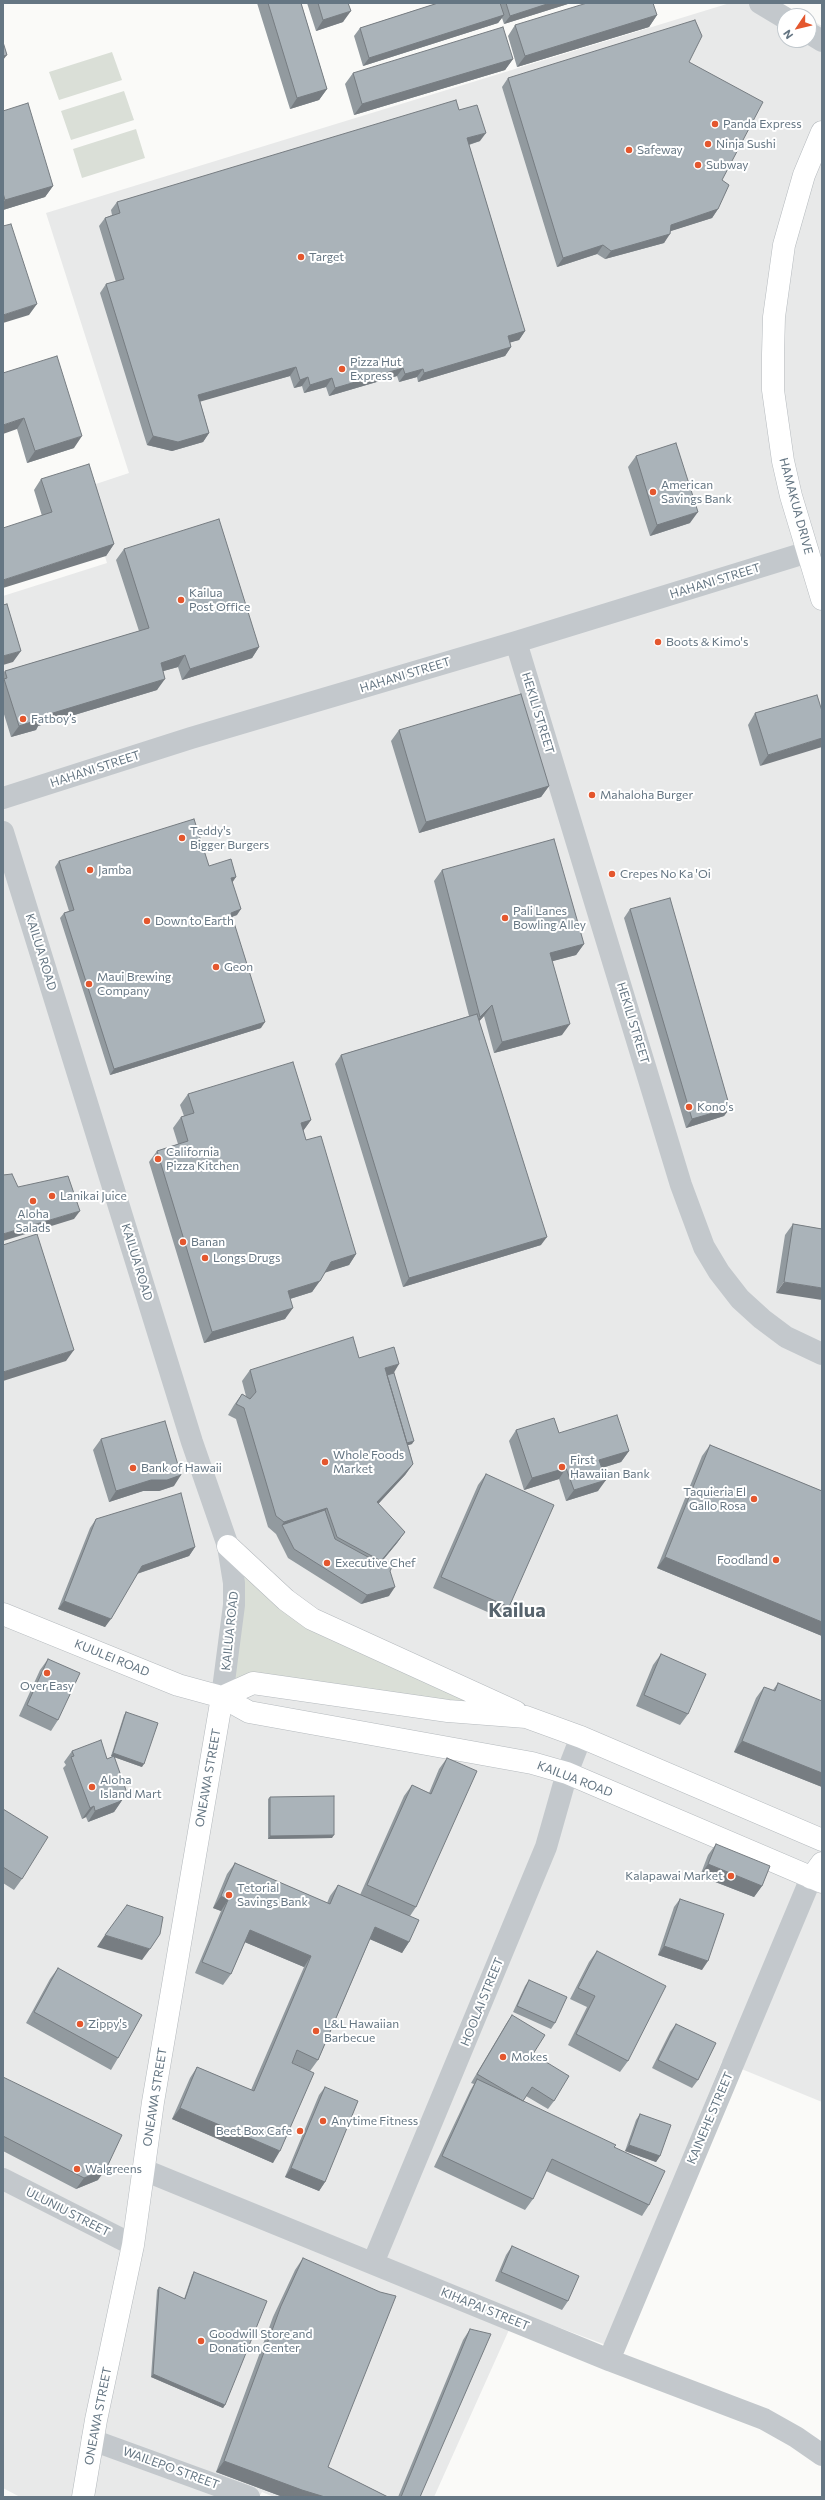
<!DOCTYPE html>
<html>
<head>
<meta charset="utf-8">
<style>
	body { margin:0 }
	#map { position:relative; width:825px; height:2500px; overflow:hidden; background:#fafaf8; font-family:Commissioner,sans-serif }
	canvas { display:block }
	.frame { position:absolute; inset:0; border:4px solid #657683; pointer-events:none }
	.north { position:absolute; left:777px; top:8px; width:40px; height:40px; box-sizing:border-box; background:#fff; border:1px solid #c1c8cd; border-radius:50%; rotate:235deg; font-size:11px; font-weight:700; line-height:16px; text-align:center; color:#657683 }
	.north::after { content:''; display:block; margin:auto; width:14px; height:18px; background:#e4572e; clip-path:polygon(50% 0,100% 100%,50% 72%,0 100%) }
</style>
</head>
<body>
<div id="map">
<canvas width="825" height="2500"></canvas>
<div class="frame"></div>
<div class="north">N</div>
</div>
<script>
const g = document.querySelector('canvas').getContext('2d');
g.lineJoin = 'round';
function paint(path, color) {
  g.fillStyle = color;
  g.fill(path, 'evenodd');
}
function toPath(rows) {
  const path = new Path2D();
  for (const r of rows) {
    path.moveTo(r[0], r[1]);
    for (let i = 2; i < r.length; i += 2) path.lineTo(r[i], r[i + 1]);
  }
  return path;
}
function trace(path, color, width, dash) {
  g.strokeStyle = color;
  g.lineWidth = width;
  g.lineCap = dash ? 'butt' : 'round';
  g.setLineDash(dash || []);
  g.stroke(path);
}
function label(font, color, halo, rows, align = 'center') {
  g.font = font + ' Commissioner,sans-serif';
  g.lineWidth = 4;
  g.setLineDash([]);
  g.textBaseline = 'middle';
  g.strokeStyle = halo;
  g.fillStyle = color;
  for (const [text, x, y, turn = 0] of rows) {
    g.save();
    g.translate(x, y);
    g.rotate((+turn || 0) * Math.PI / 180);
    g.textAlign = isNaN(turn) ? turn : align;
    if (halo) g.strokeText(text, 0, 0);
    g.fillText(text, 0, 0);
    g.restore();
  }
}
paint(toPath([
	[730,3,780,3,804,16,785,16,785,40,809,40,809,19,822,26,822,2102,722,2061,606,2345,517,2312,434,2497,274,2497,262,2492,259,2497,20,2497,3,2488,3,596,107,563,84,488,129,473,46,213]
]), '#e8e9e9');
paint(toPath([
	[112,52,122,80,59,100,49,72],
	[124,91,134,120,71,140,61,111],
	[136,129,145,158,82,178,73,149],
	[232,1568,286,1600,526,1717,256,1683,222,1697]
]), '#dadfd7');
const major = toPath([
	[822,132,804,175,784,245,774,317,773,354,773,390,783,461,791,496,822,599],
	[228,1546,286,1600,312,1619,516,1712],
	[3,1614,178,1685,222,1697,249,1712,532,1763,567,1773,822,1882],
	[222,1697,253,1683,448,1711,526,1717,581,1737,822,1840],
	[811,1878,822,1863],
	[83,2497,96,2420,133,2245,153,2102,222,1697]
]);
trace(major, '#b5babe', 23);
trace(toPath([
	[760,3,785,18],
	[809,33,822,41],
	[516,642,681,1185,704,1247,719,1272,740,1299,762,1319,786,1337,822,1354],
	[3,798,191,738,516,642,808,552],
	[3,832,192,1442,228,1546,234,1583,234,1605,222,1697],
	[144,2170,609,2360,764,2419,796,2437,822,2455],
	[3,2179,133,2245],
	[373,2263,546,1847,567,1773,581,1737],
	[609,2360,811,1878],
	[92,2440,249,2497]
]), '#c3c8cc', 22);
trace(major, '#fff', 22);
paint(toPath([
	[257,3,301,3,327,89,319,100,290,109],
	[307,3,348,3,343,22,316,31],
	[438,3,571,3,504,24,502,18,498,23,363,66,354,36,360,28],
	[657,15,649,27,517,67,508,36,515,25],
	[513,59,505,70,354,115,345,84,353,73],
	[689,62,722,180,718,209,712,218,670,231,664,243,605,259,597,254,557,267,502,87,508,78],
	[459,110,480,141,469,145,525,331,519,340,510,342,511,347,505,356,418,382,417,377,399,382,397,376,329,396,326,387,304,393,302,386,294,388,290,376,200,401,209,433,203,442,172,451,147,445,100,293,106,284,116,282,99,226,105,218,112,215,111,210,117,202],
	[3,111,53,186,45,197,3,210],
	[3,373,74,448,27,463,17,429],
	[636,456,690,523,650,536,628,467],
	[41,479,114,544,106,556,42,516,34,490],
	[124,549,259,647,252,658,182,680,178,667,163,671,157,690,38,726,36,730,11,737,3,711,3,674,5,671,139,631,116,560],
	[817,695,760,766,748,725,755,713],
	[399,730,549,786,541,797,419,833,391,741],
	[59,861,209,866,236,877,232,882,237,915,232,917,261,1028,110,1075,60,918,64,913,69,911,55,867],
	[442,870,584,944,576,955,552,961,562,1035,494,1053,484,1016,479,1021,541,1245,403,1287,335,1064,341,1055,469,1016,434,881],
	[630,909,730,1108,724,1116,686,1128,624,918],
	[188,1094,311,1120,303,1131,306,1140,356,1254,349,1265,325,1272,312,1292,290,1299,285,1319,204,1343,149,1162,157,1151,178,1144,173,1128,181,1117,184,1116,180,1105],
	[793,1224,822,1229,776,1293,785,1235],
	[359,1358,394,1373,412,1444,408,1445,413,1464,405,1475,378,1504,405,1532,397,1543,383,1560,390,1571,389,1596,361,1604,288,1558,276,1534,268,1527,236,1419,228,1415,234,1405,242,1394,246,1396,242,1381,250,1370],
	[516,1430,559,1433,629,1451,621,1462,602,1468,598,1491,566,1501,559,1479,524,1490,509,1441],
	[101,1439,174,1486,159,1491,143,1491,109,1502,93,1450],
	[710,1445,822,1491,822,1636,657,1568,702,1456],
	[486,1474,509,1607,501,1618,433,1588,478,1485],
	[96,1519,195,1547,189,1556,137,1574,105,1627,58,1609,90,1528],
	[661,1654,688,1714,680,1725,636,1706,653,1665],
	[48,1659,58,1720,51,1731,19,1716,40,1670],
	[778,1683,822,1701,822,1787,734,1752,756,1698,764,1687,773,1690],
	[126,1712,142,1767,114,1757,127,1793,114,1812,88,1822,86,1817,82,1819,63,1768,66,1765,64,1762,72,1751,107,1759,113,1757,111,1756,124,1715],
	[447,1758,416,1907,410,1916,409,1942,402,1953,370,1939,318,2060,310,2071,292,2063,273,2163,172,2119,190,2078,197,2067,251,2090,304,1967,245,1942,231,1974,223,1985,195,1973,221,1911,213,1908,227,1874,235,1863,327,1903,330,1896,338,1885,360,1895,404,1796,412,1785,429,1793,439,1769],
	[270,1797,332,1838,268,1839,268,1799],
	[3,1809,22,1879,14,1890,3,1883],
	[716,1844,762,1886,754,1897,700,1876,708,1855],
	[680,1899,702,1970,658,1955,674,1907],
	[597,1951,628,2061,620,2072,568,2045,587,2007,570,1999,589,1962],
	[58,1968,118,2058,111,2070,26,2023,50,1979],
	[529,1980,555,2023,551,2029,513,2012,525,1986],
	[512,2015,533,2054,554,2101,548,2109,526,2096,523,2101,614,2147,649,2205,642,2216,546,2171,533,2199,525,2210,434,2167,470,2091,474,2084,471,2083,506,2024],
	[676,2024,698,2080,692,2088,652,2068,670,2032],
	[3,2077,98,2180,76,2189,3,2151],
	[325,2087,325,2182,319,2191,285,2177,319,2095],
	[640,2114,660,2156,656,2162,625,2151,636,2120],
	[512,2246,568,2301,562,2310,495,2281,506,2255],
	[303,2258,328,2467,388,2497,283,2497,216,2472,273,2317,295,2270],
	[194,2272,225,2405,223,2408,151,2377,157,2290,159,2287,184,2299,192,2275],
	[470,2329,420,2497,398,2497,463,2340]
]), '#929a9f');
paint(toPath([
	[550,3,571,3,504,24,510,16],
	[351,11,343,22,316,31,323,20],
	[504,15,498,23,363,66,369,58],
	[657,15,649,27,517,67,525,56],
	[7,55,3,60,3,56],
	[513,59,505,70,354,115,362,104],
	[327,89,319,100,290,109,297,98],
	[486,133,480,141,461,147,467,138],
	[53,186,45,197,3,210,3,203,5,200],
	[718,209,712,218,665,233,671,225],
	[670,234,664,243,605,259,611,251],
	[603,245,597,254,557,267,563,258],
	[37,304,29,315,3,323,3,315],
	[525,331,519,340,502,345,508,336],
	[511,347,505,356,418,382,424,373],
	[296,367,290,376,192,404,198,395],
	[403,368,397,376,329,396,335,388],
	[423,369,417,377,399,382,405,374],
	[308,377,302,386,294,388,300,380],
	[332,378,326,387,304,393,310,385],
	[24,418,17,429,3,434,3,425],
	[209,433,203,442,172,451,147,445,153,436],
	[82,436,74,448,27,463,35,451],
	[698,512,690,523,650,536,657,525],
	[114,544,106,556,3,588,3,580],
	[259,647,252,658,182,680,190,669],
	[21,651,13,662,3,665,3,656],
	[185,655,178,667,153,674,161,663],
	[165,679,157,690,38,726,36,730,11,737,19,726,43,716],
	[822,738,822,747,760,766,768,755],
	[549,786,541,797,419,833,426,822],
	[236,877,232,883,231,878],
	[241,909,237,915,227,918,231,913],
	[584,944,576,955,542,964,550,953],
	[492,1005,484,1016,473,1028,480,1017],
	[265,1022,261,1028,110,1075,114,1069],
	[570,1024,562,1035,494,1053,502,1042],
	[730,1108,724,1116,686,1128,692,1119],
	[311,1120,303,1131,301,1123],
	[80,1211,74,1219,3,1241,3,1234],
	[547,1237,541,1245,403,1287,409,1278],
	[356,1254,349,1265,324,1273,331,1262],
	[320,1281,312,1292,280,1302,288,1291],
	[784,1282,822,1288,822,1300,776,1293],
	[293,1308,285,1319,204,1343,212,1332],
	[74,1350,66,1361,3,1381,3,1372],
	[399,1364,392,1376,380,1379,385,1368],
	[414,1441,412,1444,398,1448,400,1445],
	[629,1451,621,1462,592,1471,599,1460],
	[413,1464,405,1475,369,1514,377,1502],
	[566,1468,559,1479,524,1490,532,1478],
	[181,1475,174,1486,159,1491,143,1491,109,1502,116,1491,151,1480],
	[606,1480,598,1491,566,1501,574,1490],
	[327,1508,319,1519,282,1525,276,1534,284,1522],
	[405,1532,397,1543,373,1572,381,1561],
	[195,1547,189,1556,136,1574,142,1566],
	[665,1557,822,1622,822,1636,657,1568],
	[395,1587,389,1596,361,1604,367,1595],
	[64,1601,111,1619,105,1627,58,1609],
	[742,1741,822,1773,822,1787,734,1752],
	[113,1753,144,1764,142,1767,111,1756],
	[127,1793,114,1812,88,1822,95,1811,119,1796],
	[94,1806,86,1817,82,1819,90,1808],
	[334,1835,332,1838,268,1839,270,1836],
	[708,1864,762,1886,754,1897,700,1876],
	[221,1896,228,1900,221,1911,213,1908],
	[375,1927,409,1942,402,1953,367,1938],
	[250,1930,311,1956,304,1967,242,1941],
	[105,1935,150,1949,142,1960,97,1947],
	[664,1946,708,1961,702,1970,658,1955],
	[180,2108,280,2151,273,2163,172,2119],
	[629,2145,660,2156,656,2162,625,2151],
	[291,2168,325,2182,319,2191,285,2177],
	[106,2169,98,2180,76,2189,84,2178],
	[153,2374,225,2405,223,2408,151,2377],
	[224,2461,325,2497,283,2497,216,2472]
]), '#777d82');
const building = toPath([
	[268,3,301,3,327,89,297,98,268,3],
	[318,3,348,3,351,11,323,20,318,3],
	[438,3,500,3,504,15,369,58,360,28,438,3],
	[506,3,550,3,510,16,506,3],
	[587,3,653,3,657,15,525,56,515,25,587,3],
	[695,20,702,36,689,62,763,102,722,180,729,185,718,209,671,225,670,234,611,251,603,245,563,258,508,78,695,20],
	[503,27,513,59,362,104,353,73,503,27],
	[3,42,7,55,3,56,3,42],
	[456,100,459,110,477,105,486,133,467,138,525,331,508,336,511,347,424,373,423,369,405,374,403,368,335,388,332,378,310,385,308,377,300,380,296,367,198,395,209,433,178,442,153,436,106,284,124,279,105,218,120,213,117,202,456,100],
	[28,103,53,186,5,200,3,193,3,111,28,103],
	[11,224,37,304,3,315,3,226,11,224],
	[57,356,82,436,35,451,24,418,3,425,3,373,57,356],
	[676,443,698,512,657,525,636,456,676,443],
	[89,464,114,544,3,580,3,528,52,512,41,479,89,464],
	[219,519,259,647,190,669,185,655,161,663,165,679,43,716,44,718,19,726,4,679,7,678,5,671,149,628,124,549,219,519],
	[7,604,21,651,3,656,3,605,7,604],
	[521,694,549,786,426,822,399,730,521,694],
	[817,695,822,711,822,738,768,755,755,713,817,695],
	[194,819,209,866,231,859,236,877,231,878,241,909,231,913,265,1022,114,1069,64,913,74,910,59,861,194,819],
	[554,839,584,944,550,953,570,1024,502,1042,492,1005,480,1017,442,870,554,839],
	[670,898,730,1108,692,1119,630,909,670,898],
	[477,1014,547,1237,409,1278,341,1055,477,1014],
	[293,1062,311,1120,301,1123,306,1140,321,1136,356,1254,331,1262,320,1281,288,1291,293,1308,212,1332,157,1151,188,1141,181,1117,194,1113,188,1094,293,1062],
	[12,1174,18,1187,68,1176,80,1211,3,1234,3,1175,12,1174],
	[793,1224,822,1229,822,1288,784,1282,793,1224],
	[37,1234,74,1350,3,1372,3,1245,37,1234],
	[353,1337,359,1358,394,1347,399,1364,385,1368,413,1464,377,1502,405,1532,381,1561,337,1537,327,1508,284,1522,276,1516,244,1408,236,1404,242,1394,250,1399,256,1392,250,1370,353,1337],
	[394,1373,414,1441,407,1443,387,1375,394,1373],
	[617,1415,629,1451,599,1460,606,1480,574,1490,566,1468,532,1478,516,1430,554,1418,559,1433,617,1415],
	[165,1421,181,1475,167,1480,151,1480,116,1491,101,1439,165,1421],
	[710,1445,822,1491,822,1622,665,1557,710,1445],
	[486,1474,554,1505,509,1607,441,1577,486,1474],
	[181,1493,195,1547,142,1566,111,1619,64,1601,96,1519,181,1493],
	[325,1510,335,1539,379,1563,382,1560,394,1563,390,1571,395,1587,367,1595,294,1549,282,1525,325,1510],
	[661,1654,706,1674,688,1714,644,1695,661,1654],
	[48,1659,80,1673,58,1720,27,1705,48,1659],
	[778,1683,822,1701,822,1773,742,1741,764,1687,775,1691,778,1683],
	[126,1712,158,1723,144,1764,113,1753,126,1712],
	[101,1740,107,1759,114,1756,127,1793,119,1796,121,1801,95,1811,94,1806,90,1808,71,1757,74,1756,72,1751,101,1740],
	[447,1758,477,1771,416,1907,367,1885,412,1785,431,1794,447,1758],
	[334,1796,334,1835,270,1836,270,1797,334,1796],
	[3,1809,48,1837,22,1879,3,1867,3,1809],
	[716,1844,770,1866,762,1886,708,1864,716,1844],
	[235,1863,330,1904,338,1885,419,1920,409,1942,375,1927,318,2060,297,2050,292,2063,314,2073,280,2151,180,2108,197,2067,254,2091,311,1956,250,1930,231,1974,202,1962,228,1900,221,1896,235,1863],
	[680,1899,724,1914,708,1961,664,1946,680,1899],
	[127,1905,163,1917,160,1934,150,1949,105,1935,127,1905],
	[597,1951,666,1986,628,2061,576,2034,595,1996,578,1988,597,1951],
	[58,1968,142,2015,118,2058,34,2012,58,1968],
	[529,1980,567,1997,555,2023,517,2006,529,1980],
	[512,2015,545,2035,533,2054,569,2076,554,2101,532,2087,523,2101,477,2074,512,2015],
	[676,2024,716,2043,698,2080,658,2060,676,2024],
	[3,2077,122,2135,106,2169,84,2178,3,2136,3,2077],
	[477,2079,616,2145,614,2147,665,2171,649,2205,552,2159,533,2199,442,2156,477,2079],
	[325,2087,358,2101,325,2182,291,2168,325,2087],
	[640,2114,671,2125,660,2156,629,2145,640,2114],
	[512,2246,579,2276,568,2301,501,2272,512,2246],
	[303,2258,380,2292,396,2296,328,2467,388,2497,325,2497,302,2490,224,2461,281,2306,303,2258],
	[194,2272,267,2301,225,2405,153,2374,159,2287,185,2299,194,2272],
	[470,2329,491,2334,420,2497,401,2497,470,2329]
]);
paint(building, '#aab3b9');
trace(building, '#777d82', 1);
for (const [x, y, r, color] of [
	[715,124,4,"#e4572e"],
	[708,144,4,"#e4572e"],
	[629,150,4,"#e4572e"],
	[698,165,4,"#e4572e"],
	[301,257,4,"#e4572e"],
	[342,369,4,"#e4572e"],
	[653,492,4,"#e4572e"],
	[181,600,4,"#e4572e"],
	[658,642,4,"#e4572e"],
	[23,719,4,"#e4572e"],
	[592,795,4,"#e4572e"],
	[182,838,4,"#e4572e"],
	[90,870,4,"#e4572e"],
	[612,874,4,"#e4572e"],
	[505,918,4,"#e4572e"],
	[147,921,4,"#e4572e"],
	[216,967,4,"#e4572e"],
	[89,984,4,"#e4572e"],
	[689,1107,4,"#e4572e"],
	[158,1159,4,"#e4572e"],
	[52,1196,4,"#e4572e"],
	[33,1201,4,"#e4572e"],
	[183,1242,4,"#e4572e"],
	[205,1258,4,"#e4572e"],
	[325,1462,4,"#e4572e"],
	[562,1467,4,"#e4572e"],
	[133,1468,4,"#e4572e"],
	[754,1499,4,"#e4572e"],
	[776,1560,4,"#e4572e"],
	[327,1563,4,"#e4572e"],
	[47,1673,4,"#e4572e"],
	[92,1787,4,"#e4572e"],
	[731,1876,4,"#e4572e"],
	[229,1895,4,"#e4572e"],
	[80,2024,4,"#e4572e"],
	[316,2031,4,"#e4572e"],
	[503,2057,4,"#e4572e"],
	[323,2121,4,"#e4572e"],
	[300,2131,4,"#e4572e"],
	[77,2169,4,"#e4572e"],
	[201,2341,4,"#e4572e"]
]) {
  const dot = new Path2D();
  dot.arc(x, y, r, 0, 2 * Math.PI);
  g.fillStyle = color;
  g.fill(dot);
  trace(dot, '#fff', 1.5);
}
label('12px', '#657683', '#fff', [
	["Panda Express",723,124],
	["Ninja Sushi",716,144],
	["Safeway",637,150],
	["Subway",706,165],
	["Target",309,257],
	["Pizza Hut",350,362],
	["Express",350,376],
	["American",661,485],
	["Savings Bank",661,499],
	["Kailua",189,593],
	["Post Office",189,607],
	["Boots & Kimo's",666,642],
	["Fatboy’s",31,719],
	["Mahaloha Burger",600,795],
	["Teddy's",190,831],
	["Bigger Burgers",190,845],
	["Jamba",98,870],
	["Crepes No Ka 'Oi",620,874],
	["Pali Lanes",513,911],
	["Bowling Alley",513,925],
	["Down to Earth",155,921],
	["Geon",224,967],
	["Maui Brewing",97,977],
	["Company",97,991],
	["Kono's",697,1107],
	["California",166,1152],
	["Pizza Kitchen",166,1166],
	["Lanikai Juice",60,1196],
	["Aloha",33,1214,"center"],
	["Salads",33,1228,"center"],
	["Banan",191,1242],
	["Longs Drugs",213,1258],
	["Whole Foods",333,1455],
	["Market",333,1469],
	["First",570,1460],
	["Hawaiian Bank",570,1474],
	["Bank of Hawaii",141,1468],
	["Taquieria El",746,1492,"right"],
	["Gallo Rosa",746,1506,"right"],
	["Foodland",768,1560,"right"],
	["Executive Chef",335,1563],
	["Over Easy",47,1686,"center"],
	["Aloha",100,1780],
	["Island Mart",100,1794],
	["Kalapawai Market",723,1876,"right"],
	["Tetorial",237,1888],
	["Savings Bank",237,1902],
	["Zippy's",88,2024],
	["L&L Hawaiian",324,2024],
	["Barbecue",324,2038],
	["Mokes",511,2057],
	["Anytime Fitness",331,2121],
	["Beet Box Cafe",292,2131,"right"],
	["Walgreens",85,2169],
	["Goodwill Store and",209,2334],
	["Donation Center",209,2348]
], 'left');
label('12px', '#657683', '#fff', [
	["HAMAKUA DRIVE",796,506,75],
	["HAHANI STREET",715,581,-17],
	["HAHANI STREET",405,675,-17],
	["HEKILI STREET",538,713,73],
	["HAHANI STREET",95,769,-18],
	["KAILUA ROAD",41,952,73],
	["HEKILI STREET",633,1023,73],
	["KAILUA ROAD",137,1262,73],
	["KAILUA ROAD",230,1631,-84],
	["KUULEI ROAD",112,1658,22],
	["ONEAWA STREET",208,1778,-80],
	["KAILUA ROAD",575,1779,21],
	["HOOLAI STREET",482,2002,-68],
	["ONEAWA STREET",155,2097,-81],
	["KAINEHE STREET",710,2118,-67],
	["ULUNIU STREET",68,2212,27],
	["KIHAPAI STREET",485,2309,22],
	["ONEAWA STREET",98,2416,-79],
	["WAILEPO STREET",171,2468,20]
]);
label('bold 20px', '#57646e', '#fff', [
	["Kailua",517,1610]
]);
</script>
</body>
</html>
